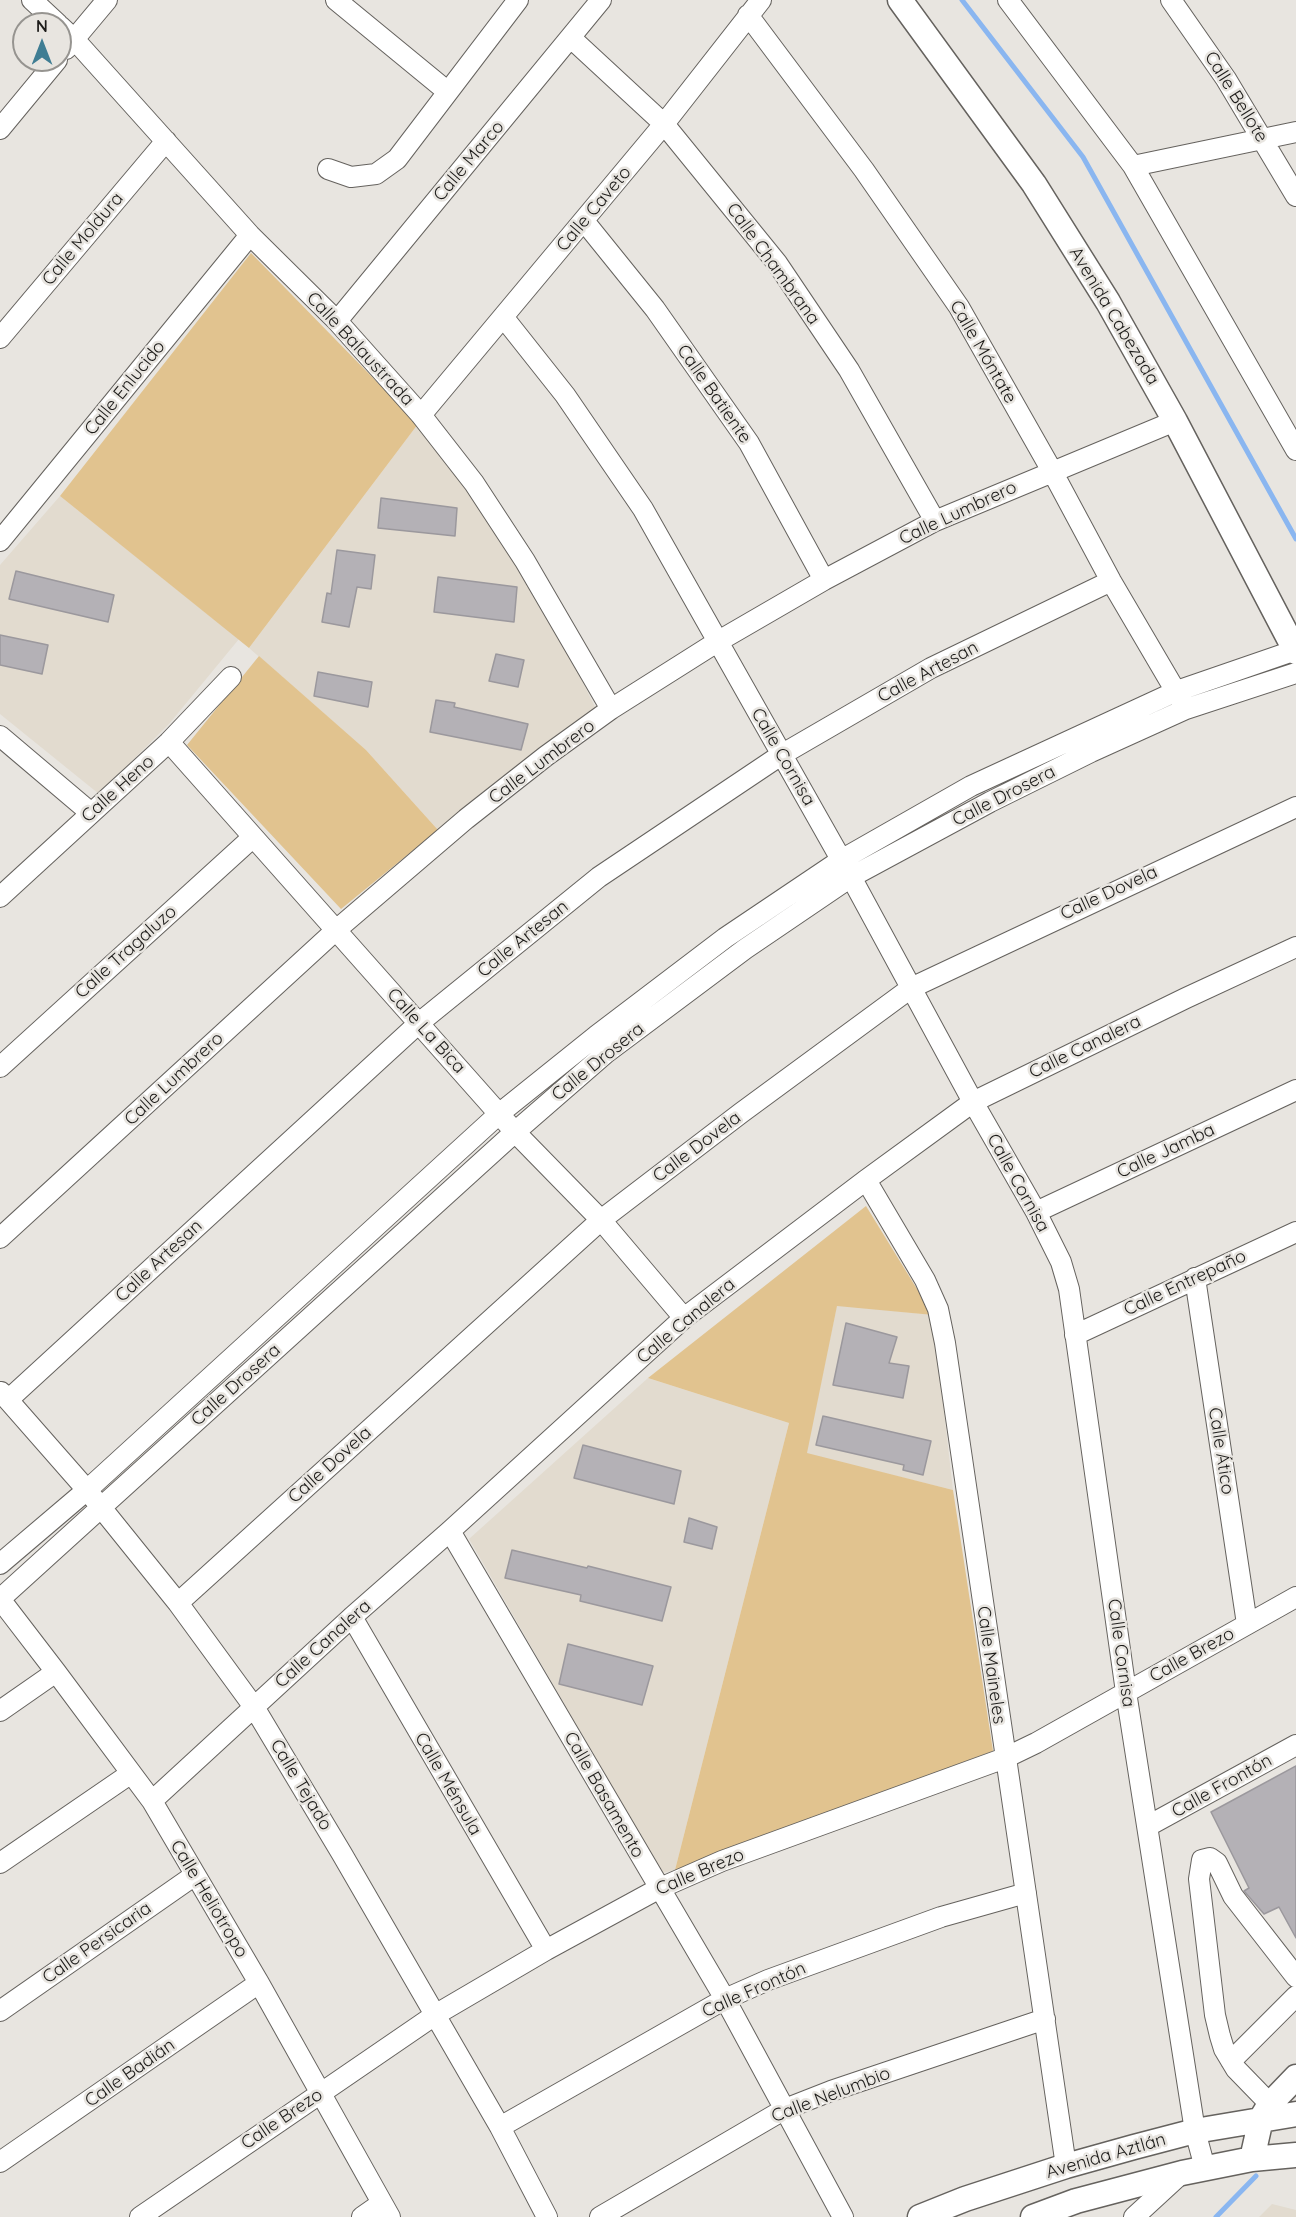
<!DOCTYPE html>
<html>
<head>
<meta charset="utf-8">
<style>
	body { margin:0 }
	#map { position:relative; width:1296px; height:2217px; overflow:hidden; background:#e8e5e0; font-family:Quicksand,sans-serif }
	canvas { display:block }
	.north { position:absolute; left:12px; top:12px; width:60px; height:60px; box-sizing:border-box; background:#e8e5e0; border:2px solid #969490; border-radius:50%; rotate:0deg; font-size:16px; font-weight:700; line-height:24px; text-align:center; color:#1c1b19 }
	.north::after { content:''; display:block; margin:auto; width:21px; height:27px; background:#3f7d93; clip-path:polygon(50% 0,100% 100%,50% 72%,0 100%) }
</style>
</head>
<body>
<div id="map">
<canvas width="1296" height="2217"></canvas>
<div class="north">N</div>
</div>
<script>
const g = document.querySelector('canvas').getContext('2d');
g.lineJoin = 'round';
function paint(path, color) {
  g.fillStyle = color;
  g.fill(path, 'evenodd');
}
function toPath(rows) {
  const path = new Path2D();
  for (const r of rows) {
    path.moveTo(r[0], r[1]);
    for (let i = 2; i < r.length; i += 2) path.lineTo(r[i], r[i + 1]);
  }
  return path;
}
function trace(path, color, width, dash) {
  g.strokeStyle = color;
  g.lineWidth = width;
  g.lineCap = dash ? 'butt' : 'round';
  g.setLineDash(dash || []);
  g.stroke(path);
}
function label(font, color, halo, rows, align = 'center') {
  g.font = font + ' Quicksand,sans-serif';
  g.lineWidth = 5;
  g.setLineDash([]);
  g.textBaseline = 'middle';
  g.strokeStyle = halo;
  g.fillStyle = color;
  for (const [text, x, y, turn = 0] of rows) {
    g.save();
    g.translate(x, y);
    g.rotate((+turn || 0) * Math.PI / 180);
    g.textAlign = isNaN(turn) ? turn : align;
    if (halo) g.strokeText(text, 0, 0);
    g.fillText(text, 0, 0);
    g.restore();
  }
}
paint(toPath([
	[418,424,465,479,548,612,597,711,438,830,366,750,249,648],
	[60,496,239,639,169,724,99,794,0,714,0,565],
	[837,1305,933,1315,953,1490,806,1454],
	[648,1378,789,1423,675,1870,662,1873,469,1539],
	[1272,2204,1296,2210,1296,2217,1259,2217]
]), '#e2dbcf');
paint(toPath([
	[251,253,418,424,249,648,60,496],
	[259,656,366,750,438,830,341,909,187,745],
	[866,1206,933,1315,837,1306,807,1453,953,1490,993,1751,675,1870,789,1423,648,1378]
]), '#e1c38f');
trace(toPath([
	[962,0,1083,157,1296,539],
	[1216,2217,1256,2176]
]), '#8ab6f0', 5);
const building = toPath([
	[381,498,457,508,455,536,378,528,381,498],
	[337,550,375,555,371,589,357,587,349,627,322,622,327,593,331,594,337,550],
	[16,571,114,595,108,622,9,599,16,571],
	[438,577,517,587,514,622,434,612,438,577],
	[0,635,48,645,42,674,0,665,0,635],
	[496,654,524,660,518,687,489,681,496,654],
	[318,672,372,682,368,707,314,696,318,672],
	[436,700,455,703,454,707,528,724,521,750,430,732,436,700],
	[846,1323,897,1337,889,1363,909,1366,903,1398,833,1385,846,1323],
	[823,1416,931,1441,923,1475,903,1470,904,1465,816,1445,823,1416],
	[583,1445,681,1471,674,1504,574,1478,583,1445],
	[689,1518,717,1527,712,1549,684,1542,689,1518],
	[512,1550,587,1568,588,1566,671,1587,662,1621,580,1601,581,1595,505,1578,512,1550],
	[568,1644,653,1666,642,1705,559,1684,568,1644],
	[1296,1766,1296,1938,1279,1907,1264,1914,1244,1891,1249,1888,1211,1812,1296,1766]
]);
paint(building, '#b4b1b6');
trace(building, '#9b989d', 1.5);
const minor = toPath([
	[32,0,58,24],
	[336,0,448,92],
	[1008,0,1133,166,1296,450],
	[1171,0,1226,79,1296,196],
	[748,15,864,170,959,307,1052,471,1111,581,1182,702],
	[60,26,74,39,250,235,337,321,421,415,474,483,525,561,611,709],
	[571,38,664,124,777,263,849,370,935,521],
	[66,49,107,0],
	[0,129,57,60],
	[1133,166,1296,132],
	[328,169,351,177,376,174,397,159,518,0],
	[584,221,655,309,749,443,824,580],
	[504,318,565,395,643,509,851,877,973,1102,1036,1212,1061,1262,1069,1289,1126,1692,1195,2131,1205,2168],
	[337,321,601,0],
	[0,338,166,141],
	[421,415,664,124,761,0],
	[0,541,250,235],
	[0,736,91,813],
	[169,742,515,1132,601,1220,684,1318],
	[0,897,169,742,231,677],
	[0,1067,252,838],
	[866,1180,925,1280,938,1309,945,1343,1066,2166],
	[1036,1212,1296,1090],
	[0,1238,335,931,466,819,546,756,611,709,717,642,824,580,935,521,1175,421],
	[1195,1278,1247,1624],
	[1075,1335,1296,1232],
	[1,1392,87,1490,178,1603,254,1707,342,1854,500,2127,547,2217],
	[9,1399,419,1023,599,877,781,755,931,668,1111,581],
	[450,1531,725,1999,843,2217],
	[0,1564,87,1490,500,1113,596,1036,725,938,841,860,971,786,1177,691,1296,650],
	[0,1599,515,1132,606,1053,745,949,851,877,990,802,1091,752,1186,709,1296,673],
	[0,1599,56,1672,152,1801,259,1983,390,2217],
	[178,1603,601,1220,741,1113,911,988,1296,807],
	[352,1617,546,1950],
	[0,1711,56,1672],
	[152,1801,352,1617,450,1531,684,1318,866,1180,973,1102,1186,998,1296,947],
	[1148,1826,1296,1745],
	[0,1863,130,1774],
	[0,2011,195,1875],
	[1231,2061,1296,1996],
	[1270,2104,1236,2069,1224,2049,1220,2036,1215,2015,1199,1879,1202,1860,1210,1858,1217,1863,1233,1896,1296,1977],
	[500,2127,725,1999,768,1980,941,1917,1026,1893],
	[0,2162,259,1983],
	[140,2217,435,2015,546,1950,658,1889,722,1861,1005,1758,1036,1743,1296,1597],
	[362,2217,382,2203],
	[600,2217,785,2109,831,2091,1045,2019],
	[1134,2217,1182,2173]
]);
const major = toPath([
	[900,0,1034,184,1108,302,1175,421,1296,652],
	[1252,2159,1261,2119,1270,2104,1296,2077],
	[920,2217,965,2199,1066,2166,1134,2147,1195,2131,1296,2114],
	[1033,2217,1076,2201,1182,2173,1252,2159,1296,2155]
]);
trace(minor, '#65625e', 22);
trace(major, '#65625e', 27);
trace(minor, '#fff', 20);
trace(major, '#fff', 24);
label('18px', '#1c1b19', '#e8e5e0', [
	["Calle Bellote",1236,97,58],
	["Calle Marco",469,161,-50],
	["Calle Caveto",594,209,-50],
	["Calle Moldura",83,239,-50],
	["Calle Chambrana",773,264,54],
	["Avenida Cabezada",1114,316,59],
	["Calle Balaustrada",360,349,47],
	["Calle Móntate",983,352,60],
	["Calle Enlucido",125,388,-51],
	["Calle Batiente",714,394,55],
	["Calle Lumbrero",958,513,-25],
	["Calle Artesan",928,672,-28],
	["Calle Cornisa",783,757,60],
	["Calle Lumbrero",542,762,-37],
	["Calle Heno",118,789,-42],
	["Calle Drosera",1004,796,-27],
	["Calle Dovela",1109,893,-25],
	["Calle Artesan",523,939,-39],
	["Calle Tragaluzo",126,952,-42],
	["Calle La Bica",426,1031,48],
	["Calle Canalera",1085,1047,-26],
	["Calle Drosera",598,1062,-39],
	["Calle Lumbrero",174,1079,-43],
	["Calle Dovela",697,1147,-37],
	["Calle Jamba",1166,1151,-25],
	["Calle Cornisa",1018,1183,61],
	["Calle Artesan",159,1261,-43],
	["Calle Entrepaño",1185,1283,-25],
	["Calle Canalera",686,1321,-40],
	["Calle Drosera",236,1385,-42],
	["Calle Ático",1221,1451,81],
	["Calle Dovela",330,1465,-42],
	["Calle Canalera",323,1644,-42],
	["Calle Cornisa",1121,1653,82],
	["Calle Brezo",1192,1655,-29],
	["Calle Maineles",991,1665,82],
	["Calle Ménsula",448,1784,60],
	["Calle Tejado",301,1785,59],
	["Calle Frontón",1222,1786,-29],
	["Calle Basamento",604,1795,60],
	["Calle Brezo",700,1872,-23],
	["Calle Heliotropo",209,1899,59],
	["Calle Persicaria",97,1943,-35],
	["Calle Frontón",754,1990,-24],
	["Calle Badián",130,2073,-35],
	["Calle Nelumbio",831,2095,-21],
	["Calle Brezo",282,2119,-34],
	["Avenida Aztlán",1106,2156,-16]
]);
</script>
</body>
</html>
